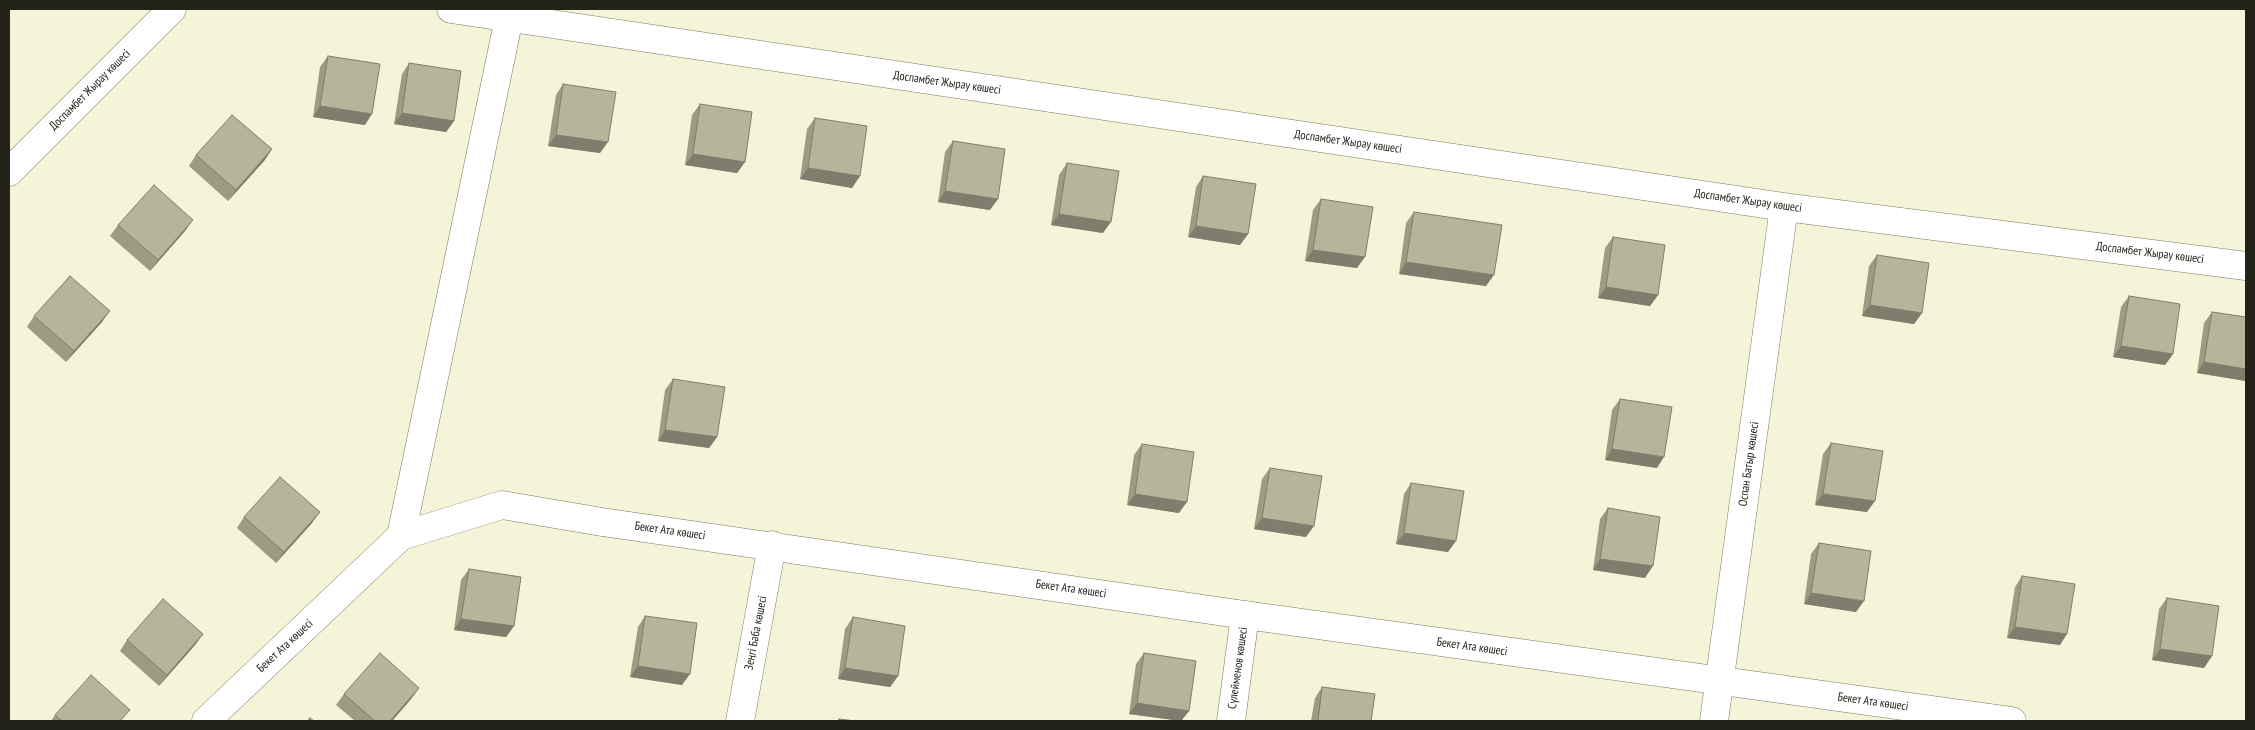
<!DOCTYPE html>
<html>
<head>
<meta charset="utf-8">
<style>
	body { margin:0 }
	#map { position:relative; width:2255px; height:730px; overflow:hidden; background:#f6f4d8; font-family:"PT Sans Narrow",sans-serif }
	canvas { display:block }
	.frame { position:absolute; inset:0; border:10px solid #242319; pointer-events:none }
</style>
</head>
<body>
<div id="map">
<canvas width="2255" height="730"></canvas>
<div class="frame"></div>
</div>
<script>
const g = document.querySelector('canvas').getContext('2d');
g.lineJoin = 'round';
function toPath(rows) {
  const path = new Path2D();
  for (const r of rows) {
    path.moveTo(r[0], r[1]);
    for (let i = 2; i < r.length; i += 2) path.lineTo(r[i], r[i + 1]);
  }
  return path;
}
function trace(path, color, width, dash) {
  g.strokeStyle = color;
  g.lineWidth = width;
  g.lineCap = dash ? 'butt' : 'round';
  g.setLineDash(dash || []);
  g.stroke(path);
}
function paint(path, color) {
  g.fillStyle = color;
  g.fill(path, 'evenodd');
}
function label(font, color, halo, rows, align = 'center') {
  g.font = font + ' "PT Sans Narrow",sans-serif';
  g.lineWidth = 4;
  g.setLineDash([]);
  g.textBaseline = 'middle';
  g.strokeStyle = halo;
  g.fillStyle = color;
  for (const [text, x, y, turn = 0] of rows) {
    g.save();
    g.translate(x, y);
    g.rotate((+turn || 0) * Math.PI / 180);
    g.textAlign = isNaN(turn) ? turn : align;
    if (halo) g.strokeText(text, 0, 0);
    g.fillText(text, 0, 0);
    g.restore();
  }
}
const minor = toPath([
	[451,9,1784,207,2246,266],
	[9,172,172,9],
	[401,536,509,18],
	[206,721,401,536,502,505,602,522,1245,615,2012,721],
	[740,721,772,545],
	[1231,721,1245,615],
	[1714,721,1784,207]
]);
trace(minor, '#7e7b63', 29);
trace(minor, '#fff', 28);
paint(toPath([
	[328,56,365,125,313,117,320,67],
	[409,63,454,121,446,132,394,124,402,74],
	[563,84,600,153,548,146,556,95],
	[700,104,745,162,737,173,685,165,692,115],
	[815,118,860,176,852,188,800,179,807,129],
	[953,141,990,210,938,202,945,152],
	[272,149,264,161,228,201,189,166,196,155],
	[1067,163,1103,233,1051,225,1059,175],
	[1203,176,1248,234,1240,245,1188,237,1196,187],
	[1321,199,1357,268,1305,261,1313,210],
	[1414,212,1486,286,1399,274,1406,223],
	[118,225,185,231,150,271,110,236],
	[1613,237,1658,295,1650,306,1598,298,1605,248],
	[1877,255,1922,313,1914,324,1862,316,1869,266],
	[2129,296,2173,354,2165,365,2113,357,2121,307],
	[2212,312,2246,317,2246,381,2197,373,2204,323],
	[34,316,102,322,66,362,27,327],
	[673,379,717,437,709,448,658,441,665,390],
	[1620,399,1657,468,1605,460,1612,410],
	[1831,443,1867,512,1815,505,1823,454],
	[1142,444,1179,513,1127,505,1134,455],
	[1270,468,1306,537,1254,529,1262,479],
	[1411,483,1448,552,1396,544,1404,494],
	[1608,508,1645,578,1593,570,1600,519],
	[244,517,312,523,276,563,237,528],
	[1819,543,1856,612,1804,604,1811,554],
	[469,569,514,626,506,637,454,630,461,580],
	[2022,576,2060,645,2007,638,2015,587],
	[2167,598,2212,656,2204,668,2152,660,2159,609],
	[645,616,682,685,630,677,638,627],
	[853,617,898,676,890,687,838,679,845,629],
	[203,634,195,645,159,686,120,651,127,640],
	[1144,653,1189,711,1181,721,1129,714,1136,664],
	[1322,687,1371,721,1311,721,1315,698],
	[419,688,411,699,392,721,355,721,336,705,344,694],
	[55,715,122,721,51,721]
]), '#9d9b84');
paint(toPath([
	[320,106,372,114,365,125,313,117],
	[402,113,454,121,446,132,394,124],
	[556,135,608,142,600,153,548,146],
	[272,149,264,161,228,201,236,190],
	[693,154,745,162,737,173,685,165],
	[808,168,860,176,852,188,800,179],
	[945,191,998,199,990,210,938,202],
	[1059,214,1111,222,1103,233,1051,225],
	[193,220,185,231,150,271,158,260],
	[1196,226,1248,234,1240,245,1188,237],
	[1313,250,1365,257,1357,268,1305,261],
	[1406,262,1494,275,1486,286,1399,274],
	[1606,287,1658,295,1650,306,1598,298],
	[1870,305,1922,313,1914,324,1862,316],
	[110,311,102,322,66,362,74,351],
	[2121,346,2173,354,2165,365,2113,357],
	[2204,362,2246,369,2246,381,2197,373],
	[665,430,717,437,709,448,658,441],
	[1612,449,1664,457,1657,468,1605,460],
	[1135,494,1187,502,1179,513,1127,505],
	[1823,494,1875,501,1867,512,1815,505],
	[320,512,312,523,276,563,284,552],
	[1262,518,1314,526,1306,537,1254,529],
	[1404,533,1456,541,1448,552,1396,544],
	[1600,559,1653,566,1645,578,1593,570],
	[1811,593,1864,601,1856,612,1804,604],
	[461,619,514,626,506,637,454,630],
	[2015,627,2067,634,2060,645,2007,638],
	[203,634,195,645,159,686,167,675],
	[2160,649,2212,656,2204,668,2152,660],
	[638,666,690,674,682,685,630,677],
	[845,668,898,676,890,687,838,679],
	[419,688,411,699,392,721,390,721],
	[1137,703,1189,711,1181,721,1129,714]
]), '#7f7e6c');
const building = toPath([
	[328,56,380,64,372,114,320,106,328,56],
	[409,63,461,71,454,121,402,113,409,63],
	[563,84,616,92,608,142,556,135,563,84],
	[700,104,752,112,745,162,693,154,700,104],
	[232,115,272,149,236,190,196,155,232,115],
	[815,118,867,126,860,176,808,168,815,118],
	[953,141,1005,149,998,199,945,191,953,141],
	[1067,163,1119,171,1111,222,1059,214,1067,163],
	[1203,176,1256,184,1248,234,1196,226,1203,176],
	[154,185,193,220,158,260,118,225,154,185],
	[1321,199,1373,207,1365,257,1313,250,1321,199],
	[1414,212,1502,225,1494,275,1406,262,1414,212],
	[1613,237,1665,245,1658,295,1606,287,1613,237],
	[1877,255,1929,263,1922,313,1870,305,1877,255],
	[70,276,110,311,74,351,34,316,70,276],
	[2129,296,2180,304,2173,354,2121,346,2129,296],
	[2212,312,2246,317,2246,369,2204,362,2212,312],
	[673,379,725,387,717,437,665,430,673,379],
	[1620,399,1672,407,1664,457,1612,449,1620,399],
	[1831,443,1883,451,1875,501,1823,494,1831,443],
	[1142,444,1194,452,1187,502,1135,494,1142,444],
	[1270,468,1322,476,1314,526,1262,518,1270,468],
	[280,477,320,512,284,552,244,517,280,477],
	[1411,483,1464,491,1456,541,1404,533,1411,483],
	[1608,508,1660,517,1653,566,1600,559,1608,508],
	[1819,543,1871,551,1864,601,1811,593,1819,543],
	[469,569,521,577,514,626,461,619,469,569],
	[2022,576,2075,584,2067,634,2015,627,2022,576],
	[2167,598,2219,606,2212,656,2160,649,2167,598],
	[163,599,203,634,167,675,127,640,163,599],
	[645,616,697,623,690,674,638,666,645,616],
	[853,617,905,626,898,676,845,668,853,617],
	[380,653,419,688,390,721,375,721,344,694,380,653],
	[1144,653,1196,661,1189,711,1137,703,1144,653],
	[91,675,130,710,120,721,62,721,55,715,91,675],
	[1322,687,1375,694,1371,721,1318,721,1322,687],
	[310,718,314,721,307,721,310,718],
	[839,719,856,721,838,721,839,719]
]);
paint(building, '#b6b49a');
trace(building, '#7f7e6c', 1);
label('12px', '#242319', '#fff', [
	["Доспамбет Жырау көшесі",947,83,8],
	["Доспамбет Жырау көшесі",90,90,-45],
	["Доспамбет Жырау көшесі",1348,142,8],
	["Доспамбет Жырау көшесі",1748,201,8],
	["Доспамбет Жырау көшесі",2150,253,7],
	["Оспан Батыр көшесі",1749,464,-82],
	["Бекет Ата көшесі",670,531,8],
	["Бекет Ата көшесі",1071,589,8],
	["Зеңгі Баба көшесі",756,633,-79],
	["Бекет Ата көшесі",285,646,-43],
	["Бекет Ата көшесі",1472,647,8],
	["Сүлейменов көшесі",1238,668,-82],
	["Бекет Ата көшесі",1873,702,8]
]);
</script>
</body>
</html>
